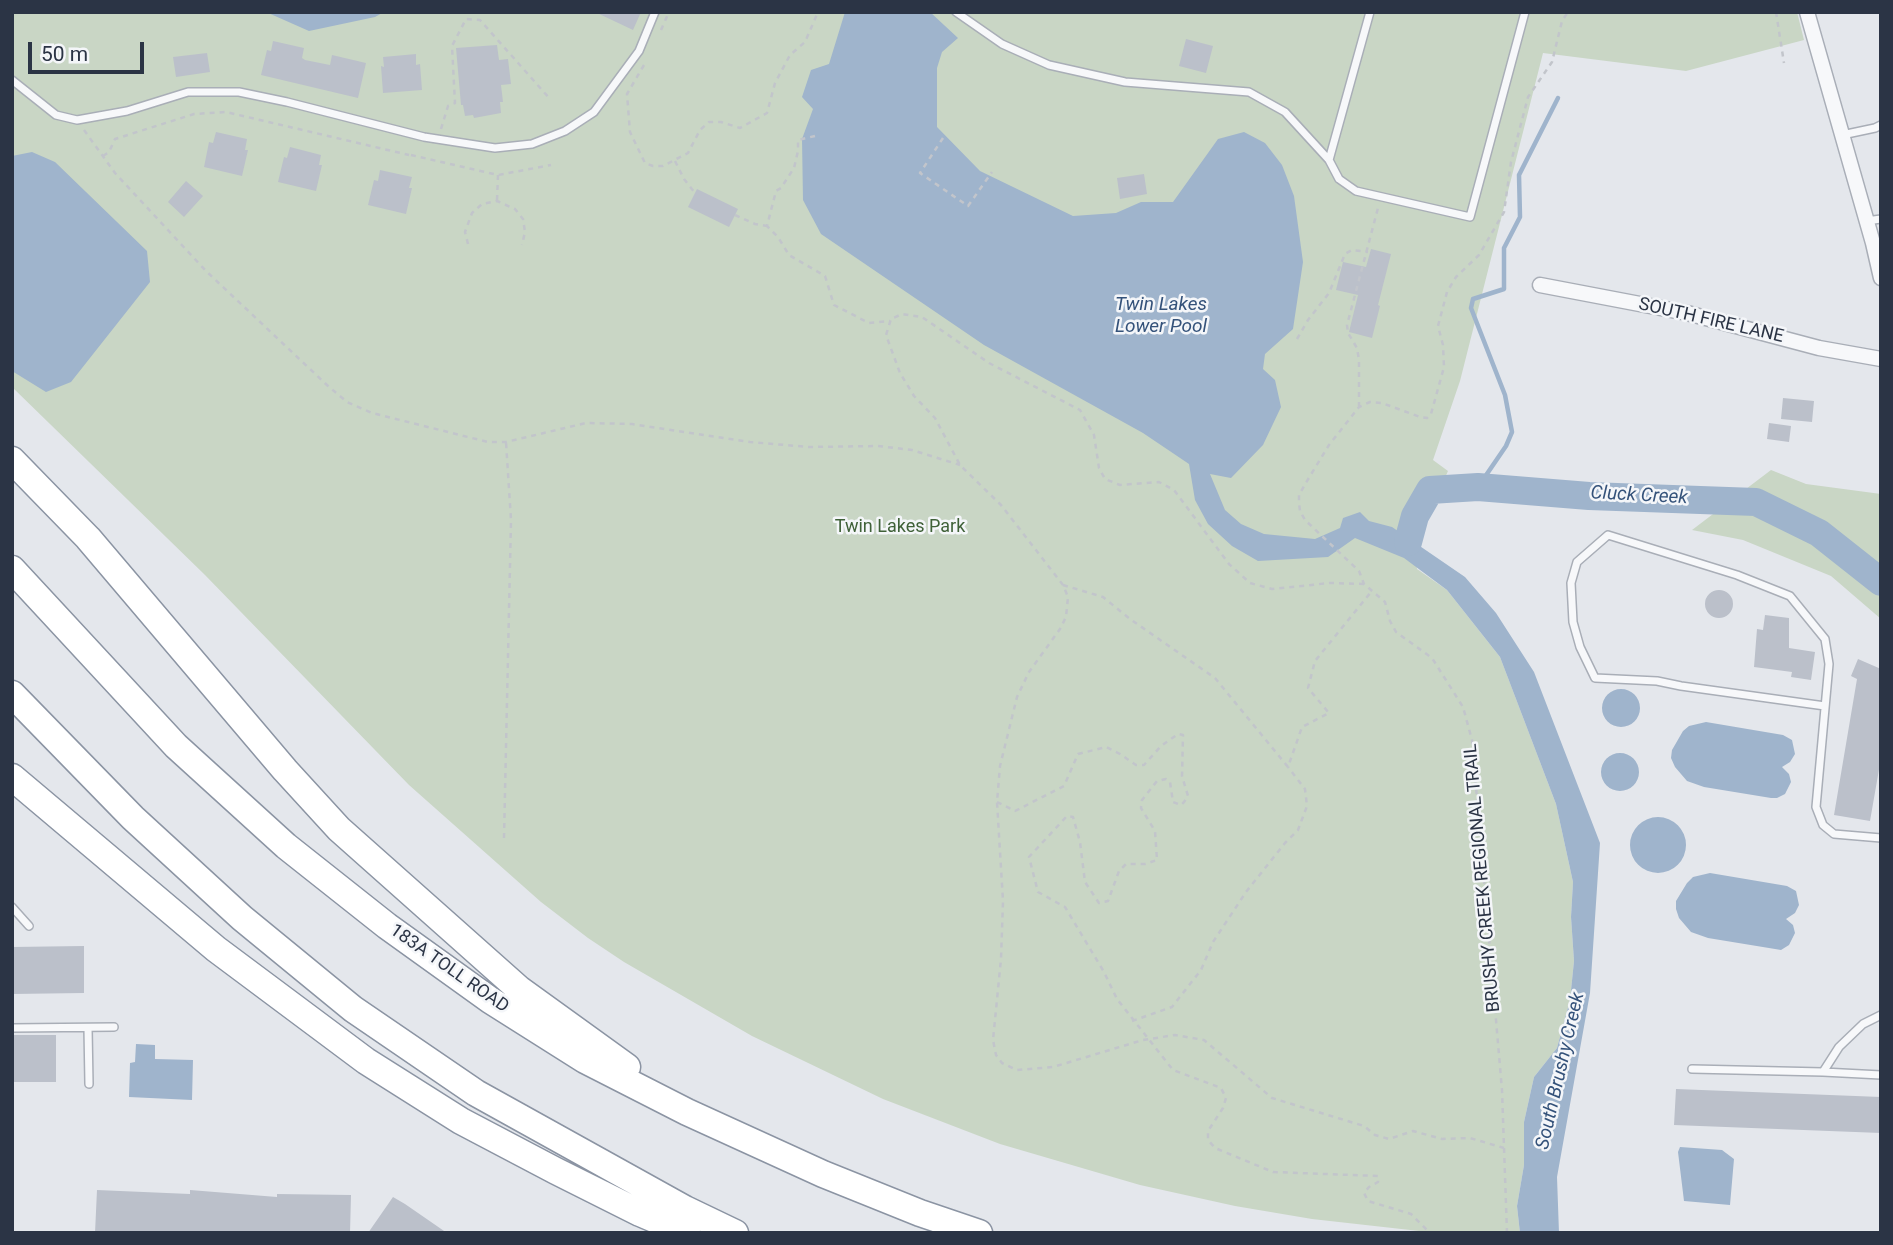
<!DOCTYPE html>
<html>
<head>
<meta charset="utf-8">
<style>
	body { margin:0 }
	#map { position:relative; width:1893px; height:1245px; overflow:hidden; background:#e4e7ec; font-family:Roboto,sans-serif }
	canvas { display:block }
	.frame { position:absolute; inset:0; border:14px solid #2b3445; pointer-events:none }
	.scale { position:absolute; left:28px; top:42px; width:116px; height:32px; box-sizing:border-box; border:4px solid #2b3445; border-top:0; padding-left:9px; font-size:21px; line-height:24px; white-space:nowrap; color:#2b3445; -webkit-text-stroke:5px #f4f6f9; paint-order:stroke }
</style>
</head>
<body>
<div id="map">
<canvas width="1893" height="1245"></canvas>
<div class="frame"></div>
<div class="scale">50 m</div>
</div>
<script>
const g = document.querySelector('canvas').getContext('2d');
g.lineJoin = 'round';
function paint(path, color) {
  g.fillStyle = color;
  g.fill(path, 'evenodd');
}
function toPath(rows) {
  const path = new Path2D();
  for (const r of rows) {
    if (r.length === 3) {
      path.moveTo(r[0] + r[2], r[1]);
      path.arc(r[0], r[1], r[2], 0, 2 * Math.PI);
      continue;
    }
    path.moveTo(r[0], r[1]);
    for (let i = 2; i < r.length; i += 2) path.lineTo(r[i], r[i + 1]);
  }
  return path;
}
function trace(path, color, width, dash) {
  g.strokeStyle = color;
  g.lineWidth = width;
  g.lineCap = dash ? 'butt' : 'round';
  g.setLineDash(dash || []);
  g.stroke(path);
}
function label(font, color, halo, rows, align = 'center') {
  g.font = font + ' Roboto,sans-serif';
  g.lineWidth = 5;
  g.setLineDash([]);
  g.textBaseline = 'middle';
  g.strokeStyle = halo;
  g.fillStyle = color;
  for (const [text, x, y, turn = 0] of rows) {
    g.save();
    g.translate(x, y);
    g.rotate((+turn || 0) * Math.PI / 180);
    g.textAlign = isNaN(turn) ? turn : align;
    if (halo) g.strokeText(text, 0, 0);
    g.fillText(text, 0, 0);
    g.restore();
  }
}
paint(toPath([
	[12,12,1797,12,1804,40,1686,71,1543,53,1460,381,1433,460,1448,471,1415,545,1417,569,1447,590,1500,657,1556,804,1573,882,1571,917,1574,961,1570,1000,1557,1048,1534,1077,1524,1122,1524,1165,1517,1206,1520,1233,1437,1233,1312,1219,1235,1206,1140,1185,1000,1144,883,1099,752,1036,624,962,588,938,541,902,409,785,205,575,12,387],
	[1771,470,1806,484,1881,494,1881,619,1831,576,1743,540,1692,530]
]), '#c9d6c5');
paint(toPath([
	[266,12,384,12,375,17,309,31],
	[845,12,930,12,958,38,942,52,937,68,937,127,980,171,1073,216,1116,213,1141,202,1173,202,1218,139,1244,132,1265,143,1282,165,1294,196,1303,262,1293,329,1265,354,1263,369,1275,380,1281,407,1263,445,1231,478,1210,474,1225,510,1241,524,1264,534,1315,539,1340,528,1343,518,1360,512,1369,521,1392,527,1465,577,1496,613,1534,672,1600,843,1590,993,1557,1177,1559,1233,1520,1233,1517,1206,1524,1165,1524,1122,1534,1077,1557,1048,1570,1000,1574,961,1571,917,1573,882,1556,804,1500,657,1447,590,1404,558,1355,538,1328,557,1258,561,1232,546,1208,524,1195,500,1189,464,1143,433,984,345,821,234,803,200,802,139,813,109,802,97,811,70,829,64],
	[32,152,55,162,147,251,150,282,71,382,46,392,12,371,12,156],
	[1621,708,19],
	[1706,722,1783,735,1792,740,1795,754,1790,762,1782,767,1789,774,1791,782,1785,794,1777,798,1771,798,1704,787,1687,781,1675,767,1671,758,1672,750,1683,731,1689,726],
	[1620,772,19],
	[1658,845,28],
	[1710,873,1787,886,1796,891,1799,905,1795,913,1786,919,1793,925,1795,933,1789,945,1781,950,1775,949,1708,938,1691,932,1679,918,1676,909,1676,901,1687,883,1693,877],
	[136,1044,155,1045,155,1059,193,1060,192,1100,129,1097,130,1063,135,1062],
	[1680,1147,1722,1150,1734,1159,1730,1205,1684,1201,1678,1152]
]), '#9fb4cc');
trace(toPath([
	[1478,487,1506,446,1512,432,1505,395,1471,308,1473,299,1504,289,1504,248,1520,217,1519,175,1558,98]
]), '#9fb4cc', 4.5);
trace(toPath([
	[1408,542,1415,516,1430,490,1478,487,1589,496,1756,502,1819,533,1881,582]
]), '#9fb4cc', 28);
paint(toPath([
	[595,12,641,12,633,30],
	[1186,39,1213,46,1206,73,1179,66],
	[273,41,304,48,302,58,305,60,330,65,332,55,366,63,358,98,261,75,267,50,271,51],
	[497,45,499,60,508,59,511,84,501,85,503,102,500,102,501,113,474,118,473,115,465,116,463,105,461,105,456,48],
	[207,53,210,72,176,77,173,57],
	[416,54,416,65,420,64,422,90,383,93,381,66,384,67,383,57],
	[216,132,247,139,245,150,248,150,242,176,204,167,209,142,213,143],
	[290,147,321,155,319,165,322,165,316,191,278,182,284,157,287,158],
	[380,170,412,177,409,188,412,188,406,214,368,205,374,180,378,181],
	[1144,174,1147,194,1120,199,1117,178],
	[186,181,203,196,184,217,168,202],
	[697,189,738,209,729,227,688,207],
	[1371,249,1391,254,1378,305,1380,306,1372,338,1349,332,1358,295,1336,290,1343,262,1366,267],
	[1783,398,1814,401,1812,422,1781,419],
	[1769,423,1791,426,1789,442,1767,439],
	[1719,604,14],
	[1765,615,1789,618,1789,648,1815,652,1811,680,1791,677,1792,672,1754,667,1757,629,1763,630],
	[1858,659,1881,669,1881,758,1870,821,1834,815,1857,679,1851,676],
	[84,946,84,993,12,994,12,947],
	[12,1035,56,1035,56,1082,12,1082],
	[1676,1089,1881,1097,1881,1133,1674,1125],
	[97,1190,190,1194,190,1190,277,1197,277,1194,351,1195,350,1233,95,1233],
	[393,1197,405,1204,447,1233,368,1233]
]), '#bbc0ca');
const service = toPath([
	[956,12,1002,44,1049,65,1125,82,1249,92,1285,112,1329,160,1370,12],
	[12,80,56,115,77,120,127,111,188,92,239,92,287,102,424,137,495,148,532,144,565,131,594,112,639,51,655,12],
	[1842,135,1875,128,1881,125],
	[1329,160,1339,179,1356,191,1470,217,1525,12],
	[1866,221,1881,219],
	[1825,706,1681,686,1657,681,1595,678,1580,647,1573,622,1571,583,1577,562,1608,535,1737,575,1790,596,1825,639,1829,664,1816,807,1823,825,1834,834,1881,838],
	[12,907,29,926],
	[12,1028,114,1027],
	[88,1028,89,1084],
	[1692,1069,1823,1072,1839,1047,1863,1024,1881,1015],
	[1823,1072,1881,1075]
]);
const minor = toPath([
	[1807,12,1873,243,1881,278],
	[1540,285,1687,313,1819,348,1881,359]
]);
const motorway = toPath([
	[12,460,88,538,285,770,339,829,519,989,627,1067],
	[12,569,176,746,286,846,387,926,490,1000,585,1060,687,1112,823,1174,920,1213,979,1233],
	[12,694,133,818,242,918,353,1009,476,1093,685,1209,735,1233],
	[12,777,216,949,366,1061,461,1121,556,1171,640,1213,687,1233]
]);
trace(service, '#a9aeb7', 10);
trace(minor, '#a9aeb7', 17);
trace(motorway, '#8b94a3', 29);
trace(toPath([
	[1776,12,1784,63],
	[661,30,669,12],
	[644,65,627,94,630,132,645,163,653,166,663,166,688,153,700,130,709,122,721,122,740,128,767,113,775,83,790,55,805,42,818,12],
	[441,129,448,106,455,103,452,46,466,19,480,20,550,99],
	[84,130,115,173,206,271,328,386,347,402,372,413,488,442,506,442,586,423,632,424,750,442,809,447,878,446,912,450,960,465],
	[815,136,798,140,798,151,794,168,781,188,776,191,767,226,778,237,789,255,825,276,834,305,869,323,890,321],
	[943,138,920,173,968,206,992,172],
	[411,155,498,175,551,165],
	[103,156,109,152,115,139,194,114,226,112,409,155],
	[675,161,684,179,695,193],
	[497,200,498,175],
	[735,215,755,224,767,226],
	[468,244,465,232,472,213,482,204,497,201,515,209,523,219,525,232,522,245],
	[1297,339,1308,320,1329,293,1345,254,1352,250,1368,252],
	[1359,407,1359,360,1357,348,1348,333,1347,325,1378,208],
	[1364,584,1330,583,1272,589,1250,583,1229,564,1174,490,1159,482,1120,485,1105,479,1099,468,1094,435,1080,410,989,363,922,317,902,314,891,319,886,335,900,373,914,396,935,418,960,465,1001,505,1063,585,1068,597,1066,617,1060,629,1029,672,1017,697,1000,766,997,802,1003,901,1001,959,993,1040,996,1055,1002,1063,1017,1070,1053,1067,1143,1040,1175,1035,1204,1040,1272,1098,1364,1126,1375,1135,1389,1139,1413,1131,1442,1139,1470,1138,1504,1148],
	[1063,585,1103,597,1130,619,1215,678,1288,767,1302,727,1329,713,1308,688,1315,661,1371,592],
	[997,802,1015,811,1064,786,1078,754,1106,747,1120,754,1136,765,1144,765,1161,746,1178,734,1183,735,1182,776,1188,796,1184,802,1181,805,1173,802,1170,782,1166,779,1157,781,1142,800,1141,808,1155,831,1157,860,1145,864,1126,864,1119,871,1108,901,1099,903,1085,882,1080,842,1073,817,1067,816,1029,857,1038,892,1065,907,1104,972,1117,999,1173,1070,1221,1088,1226,1098,1223,1108,1208,1131,1208,1140,1215,1148,1273,1172,1378,1176,1378,1182,1369,1187,1364,1193,1368,1201,1411,1214,1430,1233],
	[504,838,511,520,506,442],
	[1132,1021,1172,1007,1201,970,1213,942,1246,892,1285,843,1298,830,1307,806,1305,789,1288,767],
	[1475,1233,1479,1233],
	[1507,1233,1502,1090,1472,740,1463,707,1432,658,1396,632,1390,621,1385,602,1364,584,1359,571,1305,520,1300,511,1299,503,1299,495,1307,481,1329,445,1359,407,1370,402,1382,403,1420,417,1427,418,1431,414,1444,367,1443,345,1438,326,1447,292,1456,277,1479,255,1504,212,1511,162,1528,97,1552,62,1562,21,1568,12]
]), '#c2c5cb', 2.5, [5, 5]);
trace(service, '#f7f8fa', 7);
trace(minor, '#f7f8fa', 14);
trace(motorway, '#fff', 26);
label('18px', '#2b3445', '#f4f6f9', [
	["SOUTH FIRE LANE",1711,321,13],
	["BRUSHY CREEK REGIONAL TRAIL",1483,878,-95],
	["183A TOLL ROAD",449,969,35]
]);
label('18px', '#3f6138', '#f4f6f9', [
	["Twin Lakes Park",900,527]
]);
label('italic 19px', '#34527a', '#f4f6f9', [
	["Twin Lakes",1161,305],
	["Lower Pool",1161,327],
	["Cluck Creek",1639,496,3],
	["South Brushy Creek",1561,1071,-77]
]);
</script>
</body>
</html>
